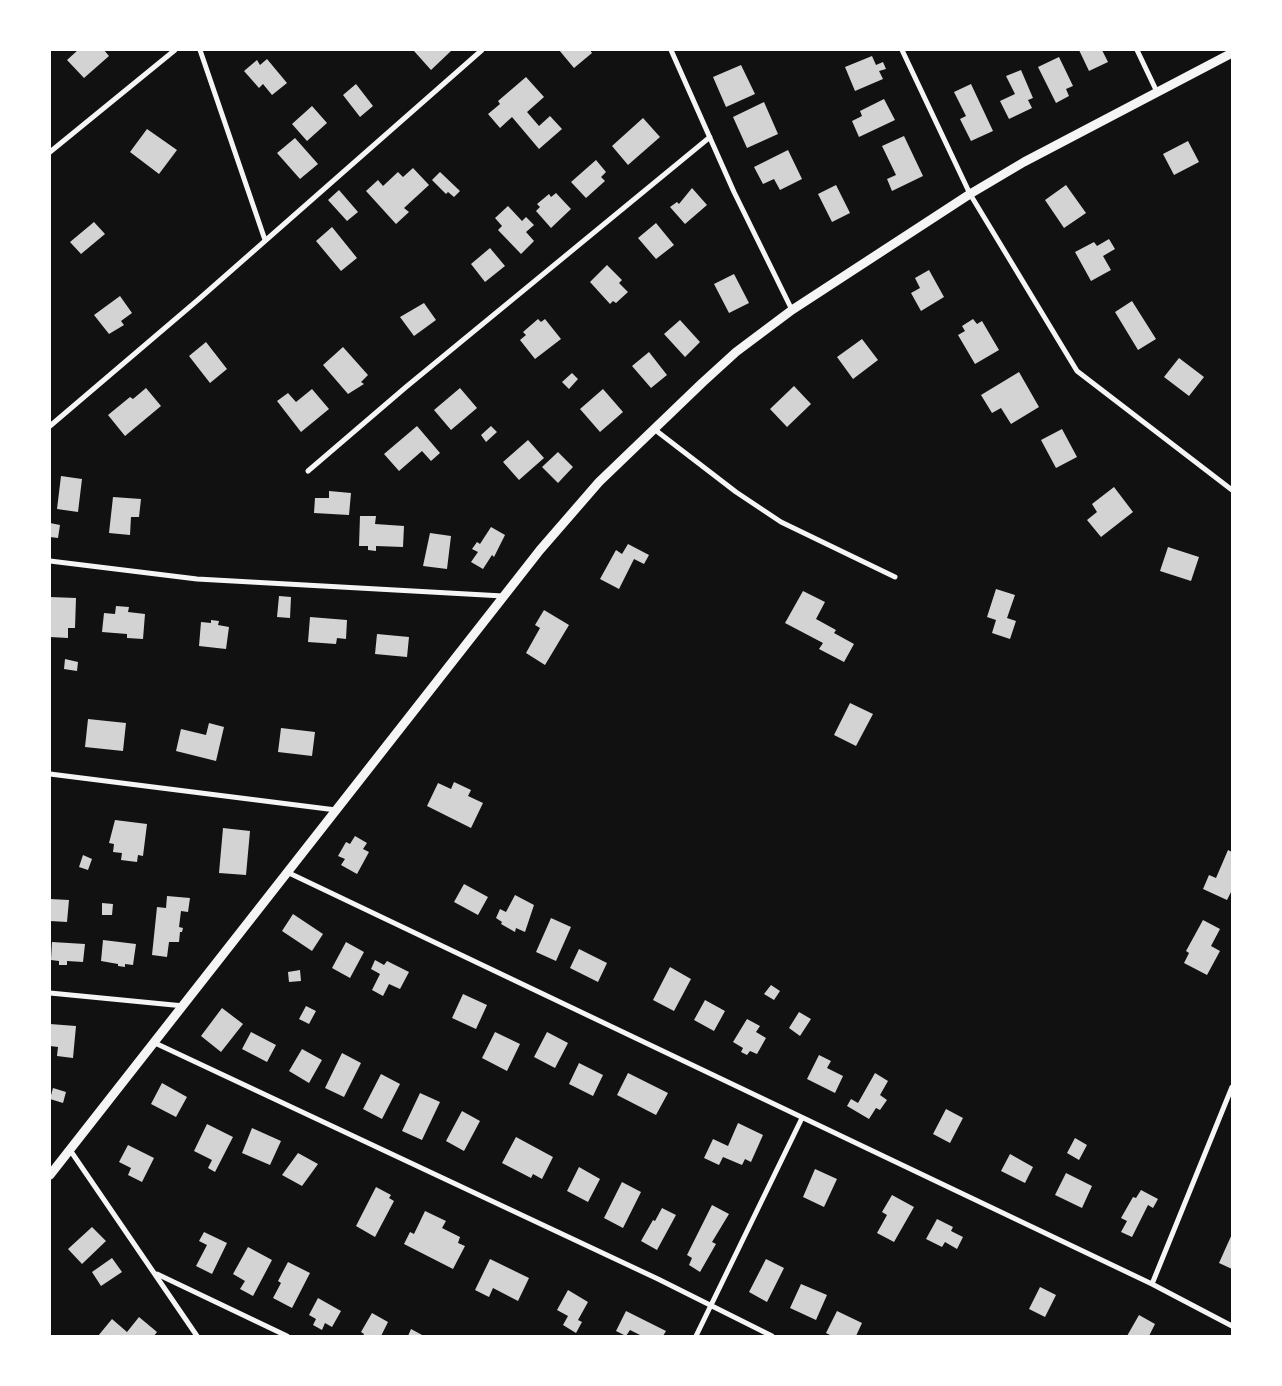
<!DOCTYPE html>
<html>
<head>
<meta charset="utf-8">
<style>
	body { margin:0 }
	#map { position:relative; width:1282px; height:1386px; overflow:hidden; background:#111; font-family:Signika,sans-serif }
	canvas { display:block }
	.frame { position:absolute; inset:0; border:51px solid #fff; pointer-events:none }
</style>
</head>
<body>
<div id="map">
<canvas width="1282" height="1386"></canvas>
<div class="frame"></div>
</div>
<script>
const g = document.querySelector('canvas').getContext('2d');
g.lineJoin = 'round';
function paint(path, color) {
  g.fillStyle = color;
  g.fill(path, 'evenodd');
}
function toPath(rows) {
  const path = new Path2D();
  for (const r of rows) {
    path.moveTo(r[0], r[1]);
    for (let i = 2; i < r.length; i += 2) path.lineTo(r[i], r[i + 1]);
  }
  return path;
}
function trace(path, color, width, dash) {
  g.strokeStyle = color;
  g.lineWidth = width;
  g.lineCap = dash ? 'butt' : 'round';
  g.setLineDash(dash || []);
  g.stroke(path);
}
paint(toPath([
	[78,50,104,50,109,56,84,78,67,60],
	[415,50,449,50,451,51,431,70,414,51],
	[559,50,590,50,592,53,574,68],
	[1079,50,1102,50,1108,62,1089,71],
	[872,56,876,65,883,62,886,69,879,71,883,79,855,91,845,67],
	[1059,57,1073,86,1066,89,1069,96,1056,103,1038,67],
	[267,59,287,83,272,95,263,84,259,88,244,71,257,60,260,65],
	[741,65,755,94,726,107,713,77],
	[1021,70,1033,98,1028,100,1032,108,1009,119,1000,101,1015,94,1006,76],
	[526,77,544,97,527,112,539,126,550,116,562,129,539,149,512,117,500,128,488,114,500,104,498,101],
	[356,84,373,106,360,117,343,95],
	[971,84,993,131,971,141,960,119,966,116,954,92],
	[884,99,895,120,859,137,852,121,862,116,860,111],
	[764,102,778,134,747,148,733,117],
	[312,106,327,123,307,141,292,124],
	[643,118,660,137,628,165,612,146],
	[147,129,177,150,159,174,130,152],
	[904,136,923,176,892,191,887,179,896,175,882,146],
	[295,138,318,164,300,179,277,153],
	[1188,141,1199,162,1174,175,1163,154],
	[788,150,802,179,780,190,774,179,763,184,754,167],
	[596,160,606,172,601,177,605,181,586,198,571,182],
	[413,168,429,185,404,208,409,212,396,224,366,191,378,180,383,186,398,172,403,177],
	[440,172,460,191,454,197,448,192,446,194,432,180],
	[836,185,850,213,832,222,818,194],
	[1066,185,1086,213,1064,228,1045,200],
	[692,188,707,205,685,224,670,207,677,202,679,204],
	[339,190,358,212,347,221,328,200],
	[556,193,571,209,551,228,536,211,540,207,537,204,549,194,551,197],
	[508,206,522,221,526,217,534,225,526,232,534,241,521,254,498,230,502,226,495,218],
	[94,222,105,234,81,254,70,242],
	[656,223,674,245,656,259,638,238],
	[332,227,357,258,341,271,316,241],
	[1109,239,1115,249,1103,256,1111,270,1091,281,1075,252,1094,242,1097,246],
	[490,248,505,266,485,282,471,264],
	[607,265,622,280,619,283,628,292,616,303,613,301,610,304,590,282],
	[929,270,944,297,921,311,911,293,920,288,915,278],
	[734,274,749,303,729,313,714,284],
	[120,296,132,313,121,321,124,325,109,334,94,315],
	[1132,301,1156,339,1138,350,1115,312],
	[424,303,436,320,414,336,400,317],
	[538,319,541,322,545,319,561,339,535,359,520,340,526,335,523,332],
	[973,319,977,324,982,321,999,350,975,364,958,335,965,331,962,326],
	[680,320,700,342,685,357,664,334],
	[862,339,878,360,853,379,837,357],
	[206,342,227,369,210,383,189,356],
	[343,347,368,375,361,382,364,384,348,394,323,365],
	[649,352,667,375,651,388,632,366],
	[1179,358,1204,377,1189,396,1164,377],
	[1019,372,1039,407,1011,424,1001,408,992,413,981,395],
	[572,373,578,379,569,389,562,382],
	[794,386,811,404,787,427,770,409],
	[146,388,161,406,125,436,108,415,130,397,133,399],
	[460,388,477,408,451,430,434,410],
	[312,389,329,409,301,432,277,401,288,393,296,402],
	[603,389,623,412,600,432,580,409],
	[417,426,440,453,431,461,422,451,399,471,384,454],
	[491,426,497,432,486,442,481,435],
	[1062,429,1077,457,1056,468,1041,440],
	[528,440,544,458,519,480,503,462],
	[558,452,573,467,558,483,542,467],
	[61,476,82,479,78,512,57,509],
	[1114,487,1133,512,1101,537,1087,520,1097,512,1092,504],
	[329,491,351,493,349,515,314,513,315,498,329,498],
	[113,497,141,499,139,517,131,517,130,535,109,533],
	[360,516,376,516,375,524,404,526,403,547,376,546,376,551,368,550,368,546,359,546],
	[50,523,60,525,58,538,50,537],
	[491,527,505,535,494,557,492,555,483,569,471,562,478,552,472,549,477,542,480,544],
	[430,533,451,536,447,569,423,566],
	[628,544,649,555,644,564,634,559,619,589,600,579,616,550,622,554],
	[1168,547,1199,557,1191,581,1160,571],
	[996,589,1015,595,1007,618,1016,621,1010,639,992,633,996,620,987,617],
	[803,591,825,602,816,619,836,630,834,633,854,644,844,662,819,649,823,643,785,623],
	[279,596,291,597,290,618,277,617],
	[50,597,76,598,75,628,68,628,68,638,50,637],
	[116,606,129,607,128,612,145,614,143,639,127,638,127,634,102,632,104,613,115,614],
	[544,610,569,625,545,665,526,653,540,628,535,625],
	[310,617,347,620,346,639,337,638,336,644,308,642],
	[211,620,219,621,218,625,229,627,226,649,199,646,201,622,211,623],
	[377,634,409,637,407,657,375,654],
	[65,659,78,662,77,671,64,669],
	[850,703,873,714,856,746,834,735],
	[88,719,126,723,123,751,85,747],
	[209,723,224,727,216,761,176,751,181,729,206,735],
	[281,728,315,732,312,756,278,752],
	[454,782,471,790,468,796,483,803,471,828,427,806,438,783,451,789],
	[115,820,147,824,143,856,138,855,137,862,121,860,122,853,113,852,114,844,109,843],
	[223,828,250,831,246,875,219,873],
	[355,836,367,843,363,849,369,852,357,874,341,865,345,859,338,856,346,842,350,844],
	[1228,850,1232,852,1232,890,1227,900,1203,889,1209,875,1216,878],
	[83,855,92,859,88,870,79,867],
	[464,884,488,897,478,915,454,902],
	[515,895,534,905,525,932,516,928,515,932,501,924,502,922,496,918,500,909,506,912],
	[167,896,190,898,188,912,181,911,179,927,183,928,182,932,180,932,179,942,169,942,167,957,152,955,157,907,166,908],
	[50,899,69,900,67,922,50,921],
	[102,903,113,904,112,915,102,915],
	[293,914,323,934,312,951,282,931],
	[551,918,571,927,556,961,536,952],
	[1203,920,1220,929,1211,946,1220,951,1207,975,1184,963,1189,953,1186,951],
	[103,940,136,944,133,965,125,964,125,967,118,966,118,964,101,961],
	[52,942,85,944,83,962,67,961,67,965,59,965,59,961,51,960],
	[346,942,364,952,350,978,332,968],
	[579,949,607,963,598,982,570,968],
	[375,960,384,965,387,961,409,972,400,989,389,984,383,996,372,990,380,974,371,969],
	[670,967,691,979,674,1011,653,1000],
	[300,970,301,981,289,982,288,972],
	[771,985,780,991,774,1000,764,994],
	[463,994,487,1005,476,1029,452,1018],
	[705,1000,725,1011,714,1031,694,1020],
	[306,1006,316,1011,309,1024,299,1019],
	[222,1008,243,1024,221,1052,201,1036],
	[799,1012,811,1019,800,1036,789,1028],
	[747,1019,760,1026,756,1032,766,1038,757,1054,750,1051,747,1055,741,1052,743,1048,733,1042],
	[50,1024,76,1026,73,1058,57,1056,58,1047,50,1046],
	[251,1032,276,1045,267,1062,242,1049],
	[495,1032,520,1044,507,1071,482,1058],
	[547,1032,568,1043,555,1068,534,1057],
	[302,1049,322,1060,309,1083,289,1071],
	[342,1053,361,1063,344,1097,325,1088],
	[819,1055,831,1061,827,1068,843,1076,835,1093,807,1079],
	[579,1063,603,1075,593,1096,569,1084],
	[628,1073,668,1093,656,1115,617,1095],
	[875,1073,888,1081,880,1095,887,1100,880,1110,876,1108,869,1119,847,1106,851,1099,858,1103],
	[381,1074,400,1084,382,1119,363,1109],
	[162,1083,187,1097,176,1117,151,1104],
	[53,1088,66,1092,63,1103,50,1099],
	[420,1093,440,1102,422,1140,402,1131],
	[946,1109,963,1118,950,1143,933,1134],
	[462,1111,480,1121,464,1151,446,1141],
	[738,1123,763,1135,751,1162,745,1159,742,1165,723,1157,719,1165,704,1158,713,1139,728,1146],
	[207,1124,233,1137,215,1172,208,1168,212,1160,194,1151],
	[252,1128,281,1141,270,1165,242,1153],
	[516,1137,553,1157,542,1179,533,1174,531,1178,502,1163],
	[1075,1138,1087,1145,1079,1160,1067,1153],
	[128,1145,154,1158,142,1182,128,1175,131,1168,119,1162],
	[298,1153,318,1164,302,1186,282,1175],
	[1010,1154,1033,1167,1025,1183,1001,1171],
	[579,1167,600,1179,588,1202,567,1191],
	[815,1169,837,1179,824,1207,803,1197],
	[1066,1173,1092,1186,1082,1208,1055,1195],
	[622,1182,641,1192,623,1228,604,1218],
	[376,1187,391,1195,389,1198,394,1201,375,1237,356,1226],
	[1141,1190,1158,1199,1153,1208,1148,1205,1132,1237,1121,1232,1127,1221,1121,1218,1133,1197,1136,1198],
	[892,1195,914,1207,894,1242,877,1233,887,1215,882,1212],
	[712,1205,729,1214,712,1242,716,1244,700,1272,689,1265,692,1258,687,1255],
	[662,1208,676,1215,657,1250,641,1241,653,1220,655,1221],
	[425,1211,446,1221,442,1228,460,1237,458,1243,465,1246,453,1269,404,1244,410,1232,414,1234],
	[937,1219,953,1227,951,1231,963,1237,957,1249,945,1242,942,1247,926,1239],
	[92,1227,106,1241,82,1264,68,1249],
	[204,1232,227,1243,212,1274,196,1266,207,1245,199,1241],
	[1232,1234,1232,1269,1219,1263],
	[248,1247,272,1260,253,1296,240,1289,245,1281,233,1274],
	[112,1258,122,1272,101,1286,92,1272],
	[490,1259,529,1278,518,1301,493,1288,489,1297,475,1290],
	[766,1259,784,1268,767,1302,749,1292],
	[288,1262,310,1273,292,1308,273,1298,281,1283,278,1281],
	[801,1284,827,1295,816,1320,790,1308],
	[1040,1287,1056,1295,1045,1317,1029,1309],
	[568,1290,588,1302,578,1320,582,1322,576,1333,563,1325,568,1316,557,1310],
	[318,1298,341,1311,332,1327,325,1323,322,1330,313,1325,316,1319,309,1315],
	[626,1311,666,1331,663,1336,642,1336,630,1330,626,1336,616,1331],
	[837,1311,862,1323,856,1336,832,1336,826,1333],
	[372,1313,388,1322,381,1336,363,1336,364,1334,361,1332],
	[1139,1315,1155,1324,1149,1336,1127,1336],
	[139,1317,157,1332,154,1336,98,1336,112,1319,127,1332],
	[411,1329,424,1336,408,1336]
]), '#d3d3d3');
trace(toPath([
	[200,50,265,240],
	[671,50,734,192,792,310],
	[902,50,970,194,1077,371,1232,490],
	[1137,50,1157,92],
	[50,152,175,50],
	[50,426,199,299,482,50],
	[654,429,736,492,781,522,895,577],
	[308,471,406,387,710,137],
	[50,561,197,579,503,596],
	[50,774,336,810],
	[289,873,1152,1284,1232,1326],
	[50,993,184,1006],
	[155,1043,658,1279,772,1336],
	[70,1150,197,1336],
	[157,1274,287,1336],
	[1152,1284,1232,1087],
	[696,1336,802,1118]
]), '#f5f5f5', 5);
trace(toPath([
	[50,1175,540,550,599,482,702,383,736,352,792,310,970,194,1024,162,1232,53]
]), '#f5f5f5', 9);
</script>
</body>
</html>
